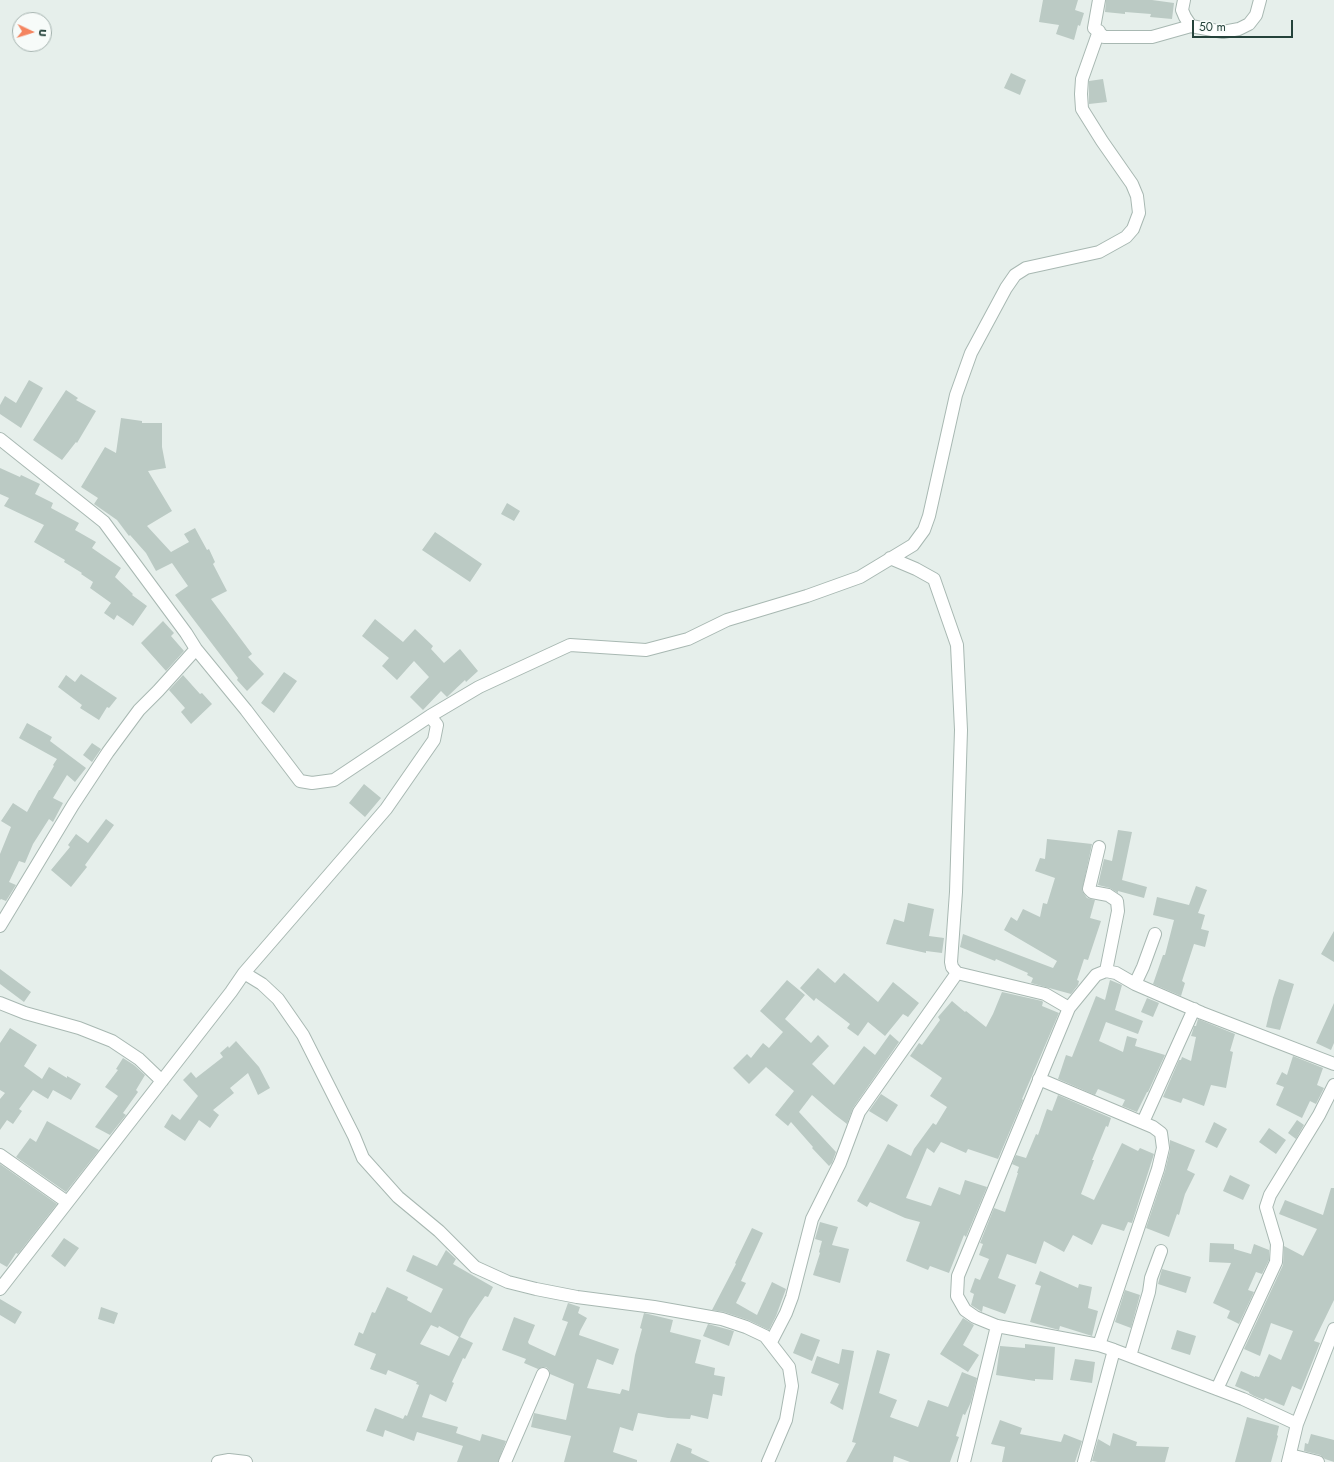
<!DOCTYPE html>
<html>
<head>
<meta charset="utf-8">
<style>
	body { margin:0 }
	#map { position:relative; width:1334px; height:1462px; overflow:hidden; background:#e6efeb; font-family:Jost,sans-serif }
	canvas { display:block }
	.north { position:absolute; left:12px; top:12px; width:40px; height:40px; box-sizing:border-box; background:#f7fbf9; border:1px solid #a3b1ad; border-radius:50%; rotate:94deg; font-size:11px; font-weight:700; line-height:16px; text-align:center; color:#24423a }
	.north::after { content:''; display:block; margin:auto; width:14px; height:18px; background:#f4845f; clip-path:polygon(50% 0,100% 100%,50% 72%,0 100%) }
	.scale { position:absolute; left:1192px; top:20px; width:101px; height:18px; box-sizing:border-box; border:2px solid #24423a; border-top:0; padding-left:5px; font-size:12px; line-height:14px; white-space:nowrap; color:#24423a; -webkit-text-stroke:3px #f7fbf9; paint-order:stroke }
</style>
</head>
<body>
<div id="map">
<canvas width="1334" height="1462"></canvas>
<div class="north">U</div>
<div class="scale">50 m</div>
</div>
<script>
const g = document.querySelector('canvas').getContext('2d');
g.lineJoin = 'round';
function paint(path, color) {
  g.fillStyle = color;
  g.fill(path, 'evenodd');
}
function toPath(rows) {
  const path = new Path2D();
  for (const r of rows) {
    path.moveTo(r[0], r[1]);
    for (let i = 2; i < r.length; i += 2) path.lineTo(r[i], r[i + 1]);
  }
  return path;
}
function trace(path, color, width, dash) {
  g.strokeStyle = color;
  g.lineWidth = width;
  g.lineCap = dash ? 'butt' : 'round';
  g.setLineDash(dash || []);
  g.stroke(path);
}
paint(toPath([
	[1043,0,1078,0,1075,10,1084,13,1080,26,1078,25,1074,40,1056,34,1059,25,1039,22],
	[1106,0,1152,0,1174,3,1172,19,1150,17,1151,14,1125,12,1125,14,1105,12],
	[1011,73,1026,80,1020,95,1004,88],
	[1103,79,1107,102,1089,104,1089,81],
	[29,380,43,388,21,428,0,414,0,405,5,396,16,403],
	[66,390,78,398,76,400,96,411,77,443,76,442,62,460,33,440],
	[121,418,142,421,142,423,162,423,162,447,166,468,148,471,172,511,147,526,171,552,189,542,184,534,195,528,207,550,209,549,215,562,213,564,227,591,211,599,252,654,248,657,264,674,247,691,237,680,238,678,175,595,188,586,172,563,156,571,146,553,130,535,129,536,117,520,94,504,98,498,81,487,105,447,116,453],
	[0,468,20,477,21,475,40,484,35,494,53,503,51,508,79,523,75,530,96,542,92,548,121,568,115,577,133,594,132,595,147,606,133,626,117,615,114,620,104,613,111,603,90,588,93,582,81,574,82,573,64,562,65,560,34,542,44,525,4,506,9,498,0,494],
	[507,503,520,511,514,521,501,514],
	[435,532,482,564,470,582,422,550],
	[375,619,403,642,415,629,433,646,431,649,444,663,460,649,478,671,466,682,465,680,447,697,441,691,423,710,410,697,429,677,414,661,397,680,382,666,389,658,362,636],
	[163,621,174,633,171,636,184,651,166,671,141,643],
	[284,672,297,681,274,713,261,703],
	[81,674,117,698,109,708,107,707,99,720,80,708,82,705,58,687,66,675,75,682],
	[183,675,200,694,202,693,212,704,191,724,181,712,185,708,169,690],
	[27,723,52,737,50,741,86,768,75,782,67,775,53,798,63,803,53,822,49,819,33,844,25,863,19,861,9,882,16,885,6,901,1,899,0,900,0,854,11,827,1,821,13,803,27,812,39,790,40,790,54,766,53,765,57,759,19,738],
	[92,743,101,749,92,762,83,755],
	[364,784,381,798,365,817,349,803],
	[106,819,114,825,85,865,87,867,71,887,51,870,70,847,68,845,76,834,88,843],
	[1118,830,1132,832,1122,880,1147,887,1144,898,1118,891,1118,893,1110,888,1098,885,1104,859,1112,861],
	[1047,839,1092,844,1082,891,1087,898,1095,900,1090,918,1101,921,1088,960,1084,959,1077,980,1079,981,1078,985,1071,994,1031,983,1033,978,1027,975,1028,973,996,959,995,961,960,947,963,934,1053,968,1057,961,1004,930,1011,917,1017,921,1023,909,1040,917,1043,903,1047,904,1055,878,1035,871,1040,858,1045,859],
	[1196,886,1207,890,1198,913,1205,915,1201,929,1209,931,1205,947,1194,944,1182,981,1185,983,1181,996,1153,984,1163,955,1165,955,1174,920,1153,915,1157,897,1189,905],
	[908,903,934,909,929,936,944,938,942,953,926,951,926,953,886,944,894,919,904,922],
	[1334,931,1334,962,1321,954],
	[818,968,835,983,844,973,878,1002,893,982,919,1003,908,1017,903,1014,885,1036,868,1022,858,1036,847,1028,850,1024,816,998,814,1001,800,988],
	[0,969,31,992,24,1002,0,984],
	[1279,979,1294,984,1280,1030,1266,1027,1273,998],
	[787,980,805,995,785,1019,811,1043,818,1035,829,1046,812,1064,834,1085,864,1046,875,1055,890,1034,899,1042,853,1108,847,1124,834,1114,812,1095,799,1112,836,1152,832,1163,829,1166,812,1148,813,1147,791,1122,788,1126,775,1115,794,1091,766,1067,749,1084,733,1068,747,1054,751,1058,763,1043,769,1048,783,1032,760,1011],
	[1110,980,1122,985,1115,1010,1143,1021,1138,1034,1106,1022,1099,1041,1123,1052,1127,1036,1137,1039,1135,1046,1165,1055,1148,1092,1147,1092,1137,1112,1122,1106,1125,1100,1098,1089,1095,1095,1058,1079,1066,1055,1072,1057,1096,996,1105,1000],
	[1002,992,1042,1001,1043,1002,1042,1006,1059,1013,1022,1099,1023,1100,998,1159,968,1149,966,1153,941,1142,934,1153,927,1148,906,1198,931,1206,939,1187,960,1195,965,1180,987,1187,966,1237,964,1235,949,1273,930,1266,928,1270,906,1261,920,1222,905,1218,870,1202,867,1207,857,1201,888,1144,911,1156,914,1149,933,1123,936,1125,947,1107,930,1096,942,1078,910,1056,919,1043,922,1045,940,1020,938,1017,952,1001,965,1012,966,1011,986,1027,993,1014],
	[1147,998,1159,1003,1153,1017,1141,1012],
	[1334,1003,1334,1043,1331,1050,1316,1043],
	[1198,1019,1235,1034,1230,1051,1233,1052,1226,1088,1211,1085,1204,1106,1183,1098,1181,1103,1163,1097,1179,1060,1181,1060,1182,1057,1191,1061,1196,1037,1191,1036,1193,1030,1194,1026,1196,1026],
	[10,1028,37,1045,24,1066,42,1079,49,1067,67,1078,67,1076,81,1084,71,1100,53,1090,48,1099,33,1090,19,1109,22,1111,13,1124,7,1120,0,1130,0,1099,5,1093,0,1090,0,1043],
	[236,1041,259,1067,270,1088,258,1095,248,1073,230,1088,234,1093,213,1110,219,1115,210,1128,199,1120,185,1141,164,1127,172,1114,180,1120,198,1096,183,1080,191,1072,196,1078,223,1057,220,1053,228,1046,229,1048],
	[1293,1056,1323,1068,1317,1085,1324,1088,1316,1104,1310,1101,1302,1118,1276,1105,1284,1087,1276,1084,1282,1072,1287,1075],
	[123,1058,134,1065,145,1075,136,1090,138,1092,123,1113,126,1115,110,1135,95,1127,118,1096,105,1087,118,1070,116,1069],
	[881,1094,898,1105,887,1122,869,1111],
	[1058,1095,1111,1118,1108,1127,1106,1126,1092,1160,1094,1160,1081,1194,1094,1200,1122,1143,1138,1151,1140,1148,1154,1154,1132,1223,1128,1222,1124,1231,1102,1224,1092,1245,1073,1235,1064,1252,1044,1241,1036,1264,1007,1254,998,1278,1016,1285,1007,1310,1005,1314,983,1306,982,1312,971,1305,974,1294,970,1292,975,1278,980,1280,989,1259,979,1255,983,1244,980,1243,994,1208,1005,1212,1018,1173,1017,1173,1019,1167,1012,1164,1016,1155,1026,1158,1036,1134,1038,1135,1047,1109,1052,1111],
	[1297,1120,1304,1125,1296,1139,1288,1133],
	[47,1121,99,1150,66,1192,16,1157,30,1138,36,1142],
	[1214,1122,1227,1129,1217,1148,1205,1142],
	[1269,1128,1286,1140,1276,1154,1259,1142],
	[1170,1140,1195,1150,1187,1170,1195,1174,1185,1194,1179,1215,1177,1214,1169,1237,1146,1228,1165,1171,1170,1150],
	[0,1164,57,1204,18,1254,16,1253,7,1267,0,1263],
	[1230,1175,1250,1185,1243,1200,1223,1191],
	[1331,1188,1334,1188,1334,1300,1314,1341,1320,1343,1301,1390,1292,1386,1284,1406,1265,1398,1264,1400,1254,1396,1249,1393,1249,1392,1235,1386,1241,1371,1255,1377,1255,1376,1259,1377,1269,1354,1281,1360,1293,1331,1271,1323,1260,1356,1244,1349,1283,1265,1284,1246,1303,1256,1317,1229,1279,1214,1285,1200,1323,1215],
	[820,1222,838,1227,832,1245,849,1249,840,1283,813,1275,820,1253,819,1252,822,1241,815,1239],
	[752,1228,763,1233,741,1281,746,1283,736,1303,757,1315,772,1282,786,1289,776,1316,769,1330,748,1320,724,1312,712,1310,736,1264,735,1263],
	[64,1238,79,1248,65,1267,51,1256],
	[1210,1243,1234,1244,1234,1249,1251,1254,1254,1244,1269,1250,1269,1260,1262,1274,1256,1272,1248,1290,1254,1292,1239,1324,1227,1318,1230,1311,1213,1303,1231,1263,1209,1262],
	[446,1250,456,1259,453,1264,493,1287,488,1297,485,1296,469,1319,460,1337,473,1343,465,1359,463,1358,452,1382,454,1383,446,1402,430,1394,422,1417,458,1427,456,1433,480,1441,482,1434,506,1441,498,1462,457,1462,463,1446,417,1432,414,1441,385,1430,383,1437,366,1431,375,1408,403,1419,405,1415,407,1416,419,1385,416,1384,417,1382,388,1370,386,1375,370,1369,376,1354,354,1345,359,1332,363,1334,372,1312,375,1313,387,1287,408,1297,407,1300,431,1313,443,1289,406,1271,413,1255,437,1266],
	[431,1325,438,1328,439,1326,459,1337,449,1356,420,1344],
	[1162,1269,1191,1277,1186,1293,1158,1284],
	[1040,1271,1078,1288,1079,1284,1092,1287,1088,1308,1098,1311,1092,1336,1060,1326,1059,1330,1030,1322,1041,1286,1035,1284],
	[1125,1290,1140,1295,1131,1328,1115,1322],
	[0,1299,22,1312,15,1324,0,1315],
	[568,1303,580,1307,578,1313,587,1318,580,1331,579,1335,619,1349,613,1365,597,1359,587,1388,620,1394,622,1389,629,1391,635,1355,642,1329,640,1328,644,1313,673,1320,670,1332,701,1340,695,1363,715,1368,714,1375,725,1377,722,1396,713,1394,708,1419,691,1415,690,1419,668,1418,638,1413,633,1431,620,1427,613,1452,637,1460,637,1462,564,1462,571,1436,531,1427,534,1413,566,1420,574,1384,550,1374,549,1370,546,1367,542,1367,538,1369,524,1363,526,1359,502,1350,514,1317,535,1325,528,1342,529,1344,555,1356,568,1322,562,1320],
	[101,1307,118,1313,114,1324,98,1319],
	[963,1318,974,1325,963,1345,979,1355,968,1372,940,1354],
	[708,1324,734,1331,729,1346,703,1336],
	[1177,1330,1196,1336,1190,1355,1171,1349],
	[801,1333,820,1340,812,1361,793,1353],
	[1025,1344,1055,1347,1053,1380,1035,1379,1035,1381,996,1375,1000,1346,1025,1348],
	[842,1349,854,1351,843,1410,830,1403,839,1384,811,1373,817,1356,839,1364],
	[877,1350,890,1354,879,1393,897,1400,890,1417,918,1427,928,1400,948,1407,962,1372,977,1378,971,1402,965,1415,963,1414,956,1436,959,1437,950,1462,910,1462,894,1456,893,1462,846,1462,856,1443,852,1442],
	[1075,1359,1095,1362,1092,1383,1070,1380],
	[1247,1417,1279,1426,1277,1435,1278,1436,1271,1462,1235,1462],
	[1000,1420,1022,1428,1020,1434,1061,1442,1064,1434,1082,1441,1075,1462,1002,1462,1005,1447,991,1444],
	[1113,1433,1137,1442,1136,1446,1169,1447,1165,1462,1098,1462,1092,1461,1098,1439,1110,1446],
	[1311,1434,1334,1440,1334,1462,1325,1459,1320,1455,1304,1451,1305,1443,1308,1444],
	[677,1443,692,1449,691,1453,710,1462,670,1462]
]), '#bbcac4');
const minor = toPath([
	[1099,0,1094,28,1104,37,1152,37,1191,26],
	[1184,0,1182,10,1185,17,1191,26,1223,32,1239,29,1249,24,1256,15,1260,0],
	[0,439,104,522,186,633,196,649,246,710,300,781,312,783,334,780,430,716,479,687,570,645,646,650,688,639,727,620,807,596,860,577,913,545,924,530,929,516,956,395,971,353,1006,288,1015,275,1026,268,1099,252,1126,237,1133,229,1139,213,1137,196,1132,184,1102,141,1082,109,1081,94,1082,79,1099,31],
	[890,558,916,569,934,579,957,645,961,730,956,892,951,962,952,967,957,973,1045,994,1069,1008,958,1276,957,1296,965,1310,975,1317,997,1326,1099,1345,1114,1350,1243,1399,1297,1424],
	[1099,847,1089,889,1092,892,1108,895,1117,901,1118,911,1106,971],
	[0,926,73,805,108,752,139,710,158,691,196,649],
	[244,973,386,809,434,740,437,725,430,716],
	[1135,984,1202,1013,1334,1064],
	[0,1003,25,1013,79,1028,112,1041,139,1059,162,1081],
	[1069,1008,1096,975,1106,971,1116,973,1135,984,1143,967,1155,934],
	[1039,1079,1153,1127,1161,1133,1163,1148,1158,1169,1099,1345],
	[1143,1122,1194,1009],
	[0,1155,67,1202],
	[0,1289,231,992,244,973,262,984,278,999,303,1035,354,1136,363,1158,398,1197,439,1231,475,1267,508,1282,536,1289,577,1297,654,1307,722,1319,746,1327,765,1336,789,1367,792,1386,786,1420,768,1462],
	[771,1342,786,1313,792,1297,812,1219,840,1163,859,1112,957,973],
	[1130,1356,1149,1292,1151,1278,1161,1251],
	[1217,1389,1276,1262,1277,1244,1266,1207,1270,1195,1319,1115,1334,1085],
	[1290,1455,1318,1462],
	[218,1462,229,1460,246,1462],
	[505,1462,543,1374],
	[964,1462,997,1326],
	[1084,1462,1114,1350],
	[1288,1462,1297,1424,1334,1329]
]);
trace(minor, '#a8b8b2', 14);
trace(minor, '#fff', 12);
</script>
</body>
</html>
